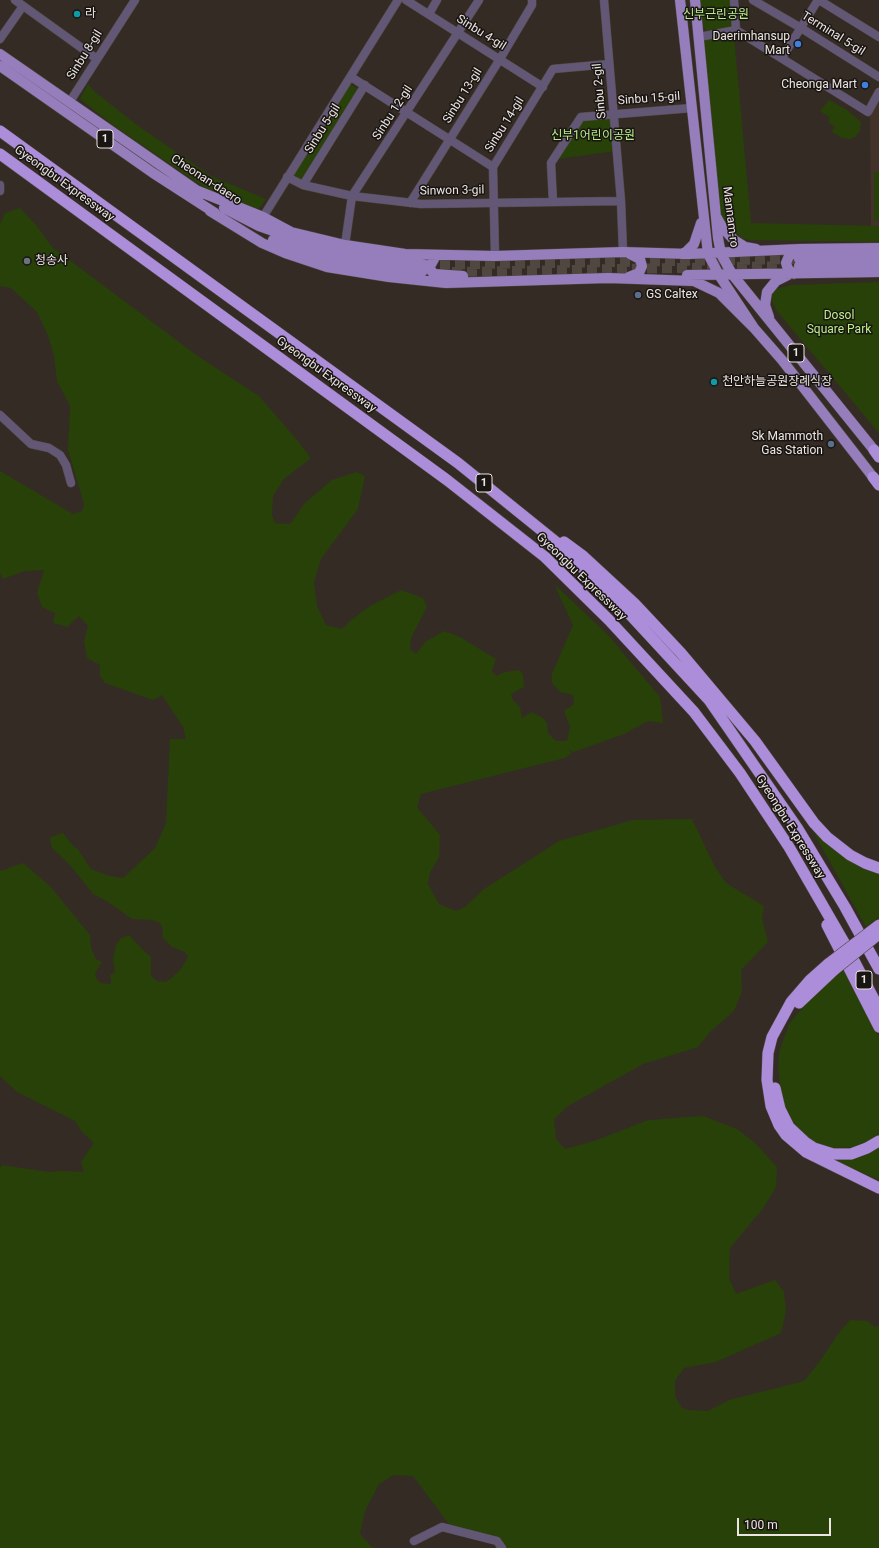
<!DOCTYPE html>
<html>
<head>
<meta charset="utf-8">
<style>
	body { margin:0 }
	#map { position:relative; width:879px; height:1548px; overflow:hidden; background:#352b25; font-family:Roboto,sans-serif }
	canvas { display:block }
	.scale { position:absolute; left:737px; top:1518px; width:94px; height:18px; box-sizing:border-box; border:2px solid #ece5e1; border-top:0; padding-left:5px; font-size:12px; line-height:14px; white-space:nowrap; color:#ece5e1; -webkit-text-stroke:3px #191512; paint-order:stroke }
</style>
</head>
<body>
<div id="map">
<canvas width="879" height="1548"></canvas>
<div class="scale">100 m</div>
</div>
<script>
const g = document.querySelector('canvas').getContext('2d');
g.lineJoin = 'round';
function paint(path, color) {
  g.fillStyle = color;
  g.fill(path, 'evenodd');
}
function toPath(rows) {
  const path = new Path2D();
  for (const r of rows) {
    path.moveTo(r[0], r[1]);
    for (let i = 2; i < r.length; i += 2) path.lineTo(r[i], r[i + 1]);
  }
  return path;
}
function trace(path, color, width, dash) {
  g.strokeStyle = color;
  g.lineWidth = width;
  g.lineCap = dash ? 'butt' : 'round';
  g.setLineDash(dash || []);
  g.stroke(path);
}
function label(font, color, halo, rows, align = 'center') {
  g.font = font + ' Roboto,"Noto Sans KR",sans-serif';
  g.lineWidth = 3;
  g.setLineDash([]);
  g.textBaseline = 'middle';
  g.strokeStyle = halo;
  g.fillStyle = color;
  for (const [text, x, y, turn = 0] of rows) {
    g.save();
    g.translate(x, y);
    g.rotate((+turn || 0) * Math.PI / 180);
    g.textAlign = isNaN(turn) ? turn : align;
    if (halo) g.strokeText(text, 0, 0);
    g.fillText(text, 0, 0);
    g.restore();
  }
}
paint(toPath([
	[879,101,879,226,871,226,870,116]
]), '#423229');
paint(toPath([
	[699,0,732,0,734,24,731,27,707,31,702,26],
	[731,33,734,35,751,223,879,226,879,242,749,240,742,238,720,218,703,43,707,38],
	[88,84,95,92,137,125,211,176,266,199,257,211,205,188,113,125,80,99],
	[350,84,358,89,303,180,300,181,291,176],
	[829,100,847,110,861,122,860,131,855,137,850,139,842,138,832,132,835,127,828,122,830,118,820,111],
	[610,116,616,151,557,159,583,120],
	[874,172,879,172,879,220,874,221],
	[20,208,36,225,52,247,199,357,259,396,297,440,311,458,284,479,273,496,272,515,275,523,290,524,305,503,332,480,357,472,365,476,358,509,321,559,314,582,317,606,326,625,342,629,350,621,370,606,401,590,423,598,427,607,411,638,410,649,416,654,425,642,444,631,460,637,496,659,492,671,496,676,505,672,519,670,523,674,524,687,511,694,513,700,520,707,522,718,532,712,543,718,547,723,548,733,556,741,567,741,570,727,564,711,574,704,573,695,560,692,552,683,552,674,573,625,554,584,608,635,660,697,663,723,648,721,624,734,574,752,568,749,572,753,565,758,421,794,417,807,440,835,439,857,430,873,428,884,439,904,456,911,465,907,484,889,559,841,633,820,692,819,715,867,726,883,764,906,762,918,768,942,741,970,742,992,734,1011,711,1031,698,1047,643,1064,568,1106,554,1119,556,1139,565,1149,597,1140,648,1120,703,1116,737,1129,754,1142,777,1167,776,1187,764,1207,730,1248,729,1278,736,1294,775,1280,784,1292,786,1311,781,1333,716,1362,684,1368,675,1381,675,1396,682,1408,688,1410,708,1411,729,1400,804,1381,820,1361,838,1334,850,1320,867,1321,875,1327,879,1326,879,1548,508,1548,494,1535,454,1531,413,1476,394,1475,379,1484,365,1511,360,1534,373,1548,0,1548,0,1168,2,1165,48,1172,61,1171,84,1172,81,1162,94,1143,82,1132,75,1121,17,1092,0,1076,0,871,23,863,50,886,90,935,91,948,96,959,102,962,95,973,97,980,101,983,110,984,111,982,110,975,115,972,113,959,116,945,121,938,129,935,142,949,151,957,151,976,157,981,165,982,170,979,181,969,188,957,185,952,172,947,162,937,163,930,160,923,152,920,132,919,108,902,93,894,70,865,52,848,50,840,51,837,63,833,74,847,77,848,91,869,110,876,123,878,155,848,166,823,170,739,186,739,183,727,162,695,153,700,105,683,100,676,100,665,87,658,84,641,88,626,79,616,67,627,53,623,55,613,42,607,37,593,44,570,25,571,3,579,0,573,0,471,73,514,82,511,84,504,68,450,70,406,57,381,54,357,49,338,37,312,11,288,0,286,0,224,5,213],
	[879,282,879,433,776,310,772,300,772,293,776,289,791,285],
	[805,817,854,862,879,874,879,917,866,927],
	[844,968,879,1037,879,1133,874,1138,855,1147,828,1148,811,1140,798,1129,790,1118,781,1095,778,1065,779,1052,789,1024,809,1000],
	[879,1146,879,1180,831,1159,861,1157]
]), '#274108');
trace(toPath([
	[425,265,795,259],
	[452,272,794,266]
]), '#504741', 10, [10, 5]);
const minor = toPath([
	[15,0,97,59],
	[406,0,543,87],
	[604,0,621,201,623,252],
	[734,0,736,30],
	[753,0,801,28,879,77],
	[819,0,879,37],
	[429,14,437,0],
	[699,37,736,30,868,112,879,92],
	[0,39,23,6],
	[782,58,818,0],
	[351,77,493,167],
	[69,103,135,0],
	[287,177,303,185,352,196,421,204,621,201],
	[0,185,0,191],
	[303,185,365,85],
	[553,202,551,163,581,117,692,108],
	[410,203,500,59,532,5,532,0],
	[263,217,398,0],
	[345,245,352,196,479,0],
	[495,256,493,167,553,69,609,64],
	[0,415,31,444,49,448,60,455,66,465,71,483],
	[414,1541,442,1527,497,1541,502,1548]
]);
const major = toPath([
	[680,0,708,254,719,275,754,328,782,360,873,477],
	[695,0,718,238,721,254,732,274,874,450],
	[0,54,202,194],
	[0,66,153,173,215,213],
	[198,191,263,217,291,232,345,245,405,254,495,256,623,252,689,254,800,249,879,248],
	[224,208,259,226,324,249,354,255,425,265],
	[210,211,262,243,285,253,327,267,389,277,446,283,608,278,694,281,719,293,754,328],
	[717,218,722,227,734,240,745,247,756,249],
	[273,240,339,261,387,269,422,272],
	[682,254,686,252,694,244,701,223],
	[434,259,429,268,434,274,463,276],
	[799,259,879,257],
	[799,266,879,265],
	[794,274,788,269,786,263,789,256,799,250],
	[687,275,879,272],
	[629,277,639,273,642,266,640,259,630,254],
	[769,317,765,305,767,292,776,281,788,275]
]);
const highway = toPath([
	[0,131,458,463,556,542,623,607,709,700,798,829,845,907,879,969],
	[0,154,447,480,545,557,609,620,694,712,740,773,789,847,849,951,879,1009],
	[874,450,879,457],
	[873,477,879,485],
	[564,542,583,556,635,604,681,653,755,741,814,823,827,837,850,855,865,863,879,868],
	[827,925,879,1027],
	[828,964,810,980,791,1002,772,1037,768,1053,767,1080,771,1106,779,1125,786,1135,806,1152,879,1188],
	[799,1003,834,970],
	[775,1088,780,1109,789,1127,805,1142,814,1148,833,1154,851,1154,867,1148,879,1141]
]);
trace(minor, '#524943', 9);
trace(major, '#524943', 11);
trace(highway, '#524943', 12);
trace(minor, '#625775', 8);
trace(major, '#967ebd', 10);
trace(highway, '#ab8dd9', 11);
const highwayBridge = toPath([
	[828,964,879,925],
	[834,970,879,934]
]);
trace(highwayBridge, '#524943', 12, []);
trace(highwayBridge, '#ab8dd9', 11);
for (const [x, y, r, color] of [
	[77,14,4,"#0f9aa8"],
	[798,44,4,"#3f7fe0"],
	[865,85,4,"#3f7fe0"],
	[27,261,4,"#6b7280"],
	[638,295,4,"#5c6f8a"],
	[714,382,4,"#0f9aa8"],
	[831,444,4,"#5c6f8a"]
]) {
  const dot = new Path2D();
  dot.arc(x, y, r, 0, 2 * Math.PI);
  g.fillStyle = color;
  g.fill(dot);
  trace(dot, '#191512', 1.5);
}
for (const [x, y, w] of [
	[105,139,16],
	[796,353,16],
	[484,483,16],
	[864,980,16]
]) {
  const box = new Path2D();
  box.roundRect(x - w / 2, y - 9, w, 18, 3);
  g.fillStyle = '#191512';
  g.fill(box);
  trace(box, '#ece5e1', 1);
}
label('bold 11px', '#ece5e1', null, [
	["1",105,139],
	["1",796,353],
	["1",484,483],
	["1",864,980]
]);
label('12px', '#ece5e1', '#191512', [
	["라",85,14],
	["Daerimhansup",790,37,"right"],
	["Mart",790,51,"right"],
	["Cheonga Mart",857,85,"right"],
	["청송사",35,261],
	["GS Caltex",646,295],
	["천안하늘공원장례식장",722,382],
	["Sk Mammoth",823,437,"right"],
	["Gas Station",823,451,"right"]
], 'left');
label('12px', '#b8ef89', '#191512', [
	["신부근린공원",716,15],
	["신부1어린이공원",593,136],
	["Dosol",839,316],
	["Square Park",839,330]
]);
label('12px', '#ece5e1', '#191512', [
	["Sinbu 4-gil",481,33,32],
	["Terminal 5-gil",833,34,32],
	["Sinbu 8-gil",85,55,-58],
	["Sinbu 2-gil",600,91,-95],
	["Sinbu 13-gil",463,96,-58],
	["Sinbu 15-gil",649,99,-4],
	["Sinbu 12-gil",393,113,-57],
	["Sinbu 14-gil",505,125,-58],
	["Sinbu 5-gil",323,129,-58],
	["Cheonan-daero",206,180,33],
	["Gyeongbu Expressway",64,184,36],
	["Sinwon 3-gil",452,191,-1],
	["Mannam-ro",730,217,83],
	["Gyeongbu Expressway",326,375,36],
	["Gyeongbu Expressway",581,577,44],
	["Gyeongbu Expressway",790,827,58]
]);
</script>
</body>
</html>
